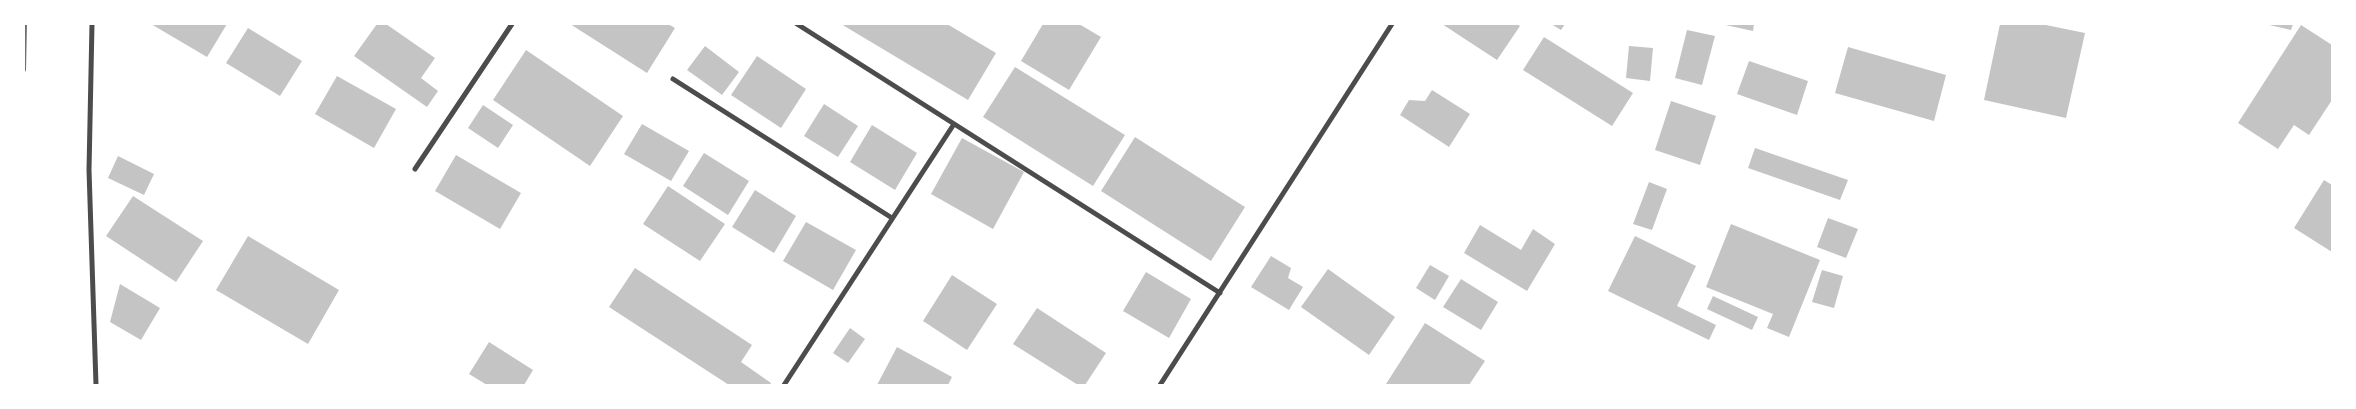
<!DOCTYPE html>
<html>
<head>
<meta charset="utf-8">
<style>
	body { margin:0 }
	#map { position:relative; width:2356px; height:409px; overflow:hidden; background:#fff; font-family:"Nunito Sans",sans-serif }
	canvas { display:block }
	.frame { position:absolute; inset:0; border:25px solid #fff; pointer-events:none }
</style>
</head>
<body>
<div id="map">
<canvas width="2356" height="409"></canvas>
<div class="frame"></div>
</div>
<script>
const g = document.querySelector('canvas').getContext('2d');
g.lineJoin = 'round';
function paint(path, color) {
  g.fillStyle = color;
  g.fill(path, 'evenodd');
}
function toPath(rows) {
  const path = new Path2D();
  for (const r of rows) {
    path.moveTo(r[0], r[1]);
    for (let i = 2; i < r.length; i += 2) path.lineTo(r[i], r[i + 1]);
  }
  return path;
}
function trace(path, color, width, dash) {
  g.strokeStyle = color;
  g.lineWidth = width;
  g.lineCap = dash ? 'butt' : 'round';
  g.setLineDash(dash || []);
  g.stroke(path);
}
paint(toPath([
	[151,24,227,24,207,57],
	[377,24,386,24,435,58,421,78,438,91,427,107,354,56],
	[570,24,668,24,675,28,647,73],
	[841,24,947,24,996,53,968,100],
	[1043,24,1079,24,1101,37,1069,90,1021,61],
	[1442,24,1517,24,1520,26,1497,60],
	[1551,24,1565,24,1561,30],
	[1721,24,1754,24,1753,31],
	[2000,24,2041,24,2085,33,2066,118,1984,100],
	[2265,24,2293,24,2291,30],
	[2301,25,2332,45,2332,100,2309,135,2294,125,2278,149,2238,123],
	[248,28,302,61,280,96,226,63],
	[1687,30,1715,36,1702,85,1675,78],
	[1544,37,1633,93,1612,126,1523,70],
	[705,46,739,72,722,95,687,70],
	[1629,46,1653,48,1650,81,1626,78],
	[1848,47,1946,75,1934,121,1835,93],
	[526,50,623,116,590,166,493,100],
	[757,56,806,89,781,128,731,95],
	[1749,61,1808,81,1797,115,1737,94],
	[1015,67,1125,135,1093,186,983,117],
	[337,76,396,109,374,148,315,114],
	[1432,90,1470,114,1449,147,1400,115,1409,100,1425,101],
	[1671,101,1716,116,1700,165,1655,150],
	[824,104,858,126,838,157,804,136],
	[483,105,513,125,498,148,468,128],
	[642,124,689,151,671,181,624,154],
	[872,125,917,153,895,190,850,162],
	[1135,137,1245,207,1211,261,1101,191],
	[962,138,1024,172,993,229,931,194],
	[1755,148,1848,180,1840,200,1748,168],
	[704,153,749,181,728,215,683,186],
	[456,155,521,193,500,229,435,191],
	[118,156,154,174,144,195,108,178],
	[2324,180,2332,185,2332,252,2294,228],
	[1649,182,1667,189,1652,230,1633,224],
	[668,186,725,224,700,261,643,224],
	[755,190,796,216,774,253,732,227],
	[133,196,203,241,176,282,106,236],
	[1828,218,1858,229,1846,258,1817,247],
	[806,222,856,250,833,290,783,261],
	[1731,224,1820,260,1789,337,1767,328,1773,314,1706,287],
	[1480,225,1521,250,1533,229,1555,244,1527,291,1464,253],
	[248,236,339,290,308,344,216,290],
	[1635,236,1696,266,1677,306,1716,325,1709,340,1608,291],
	[1271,256,1291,268,1288,278,1303,287,1289,310,1251,287],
	[1430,265,1449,276,1435,300,1416,288],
	[635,268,752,345,741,362,771,383,770,385,729,385,609,307],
	[1328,269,1395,317,1369,355,1301,307],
	[1822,270,1843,276,1834,308,1812,302],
	[1146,272,1191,299,1169,338,1123,311],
	[952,275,997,304,967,350,923,321],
	[1461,279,1498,302,1481,330,1443,307],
	[120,284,160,308,141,340,110,322],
	[1713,296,1758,317,1752,330,1707,309],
	[1037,308,1106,353,1085,385,1078,385,1013,344],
	[1425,323,1485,361,1469,385,1386,384],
	[850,328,865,339,848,363,833,353],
	[489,342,533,370,524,385,487,385,469,374],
	[897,347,952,377,948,385,877,385]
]), '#c4c4c4');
trace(toPath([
	[92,24,89,170,96,385],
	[797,24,1220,293],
	[673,79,892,218],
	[415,169,512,24],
	[784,385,954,124],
	[1160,385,1392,24]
]), '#4c4c4c', 5);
trace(toPath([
	[24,70,25,24]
]), '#707070', 4);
</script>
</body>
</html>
